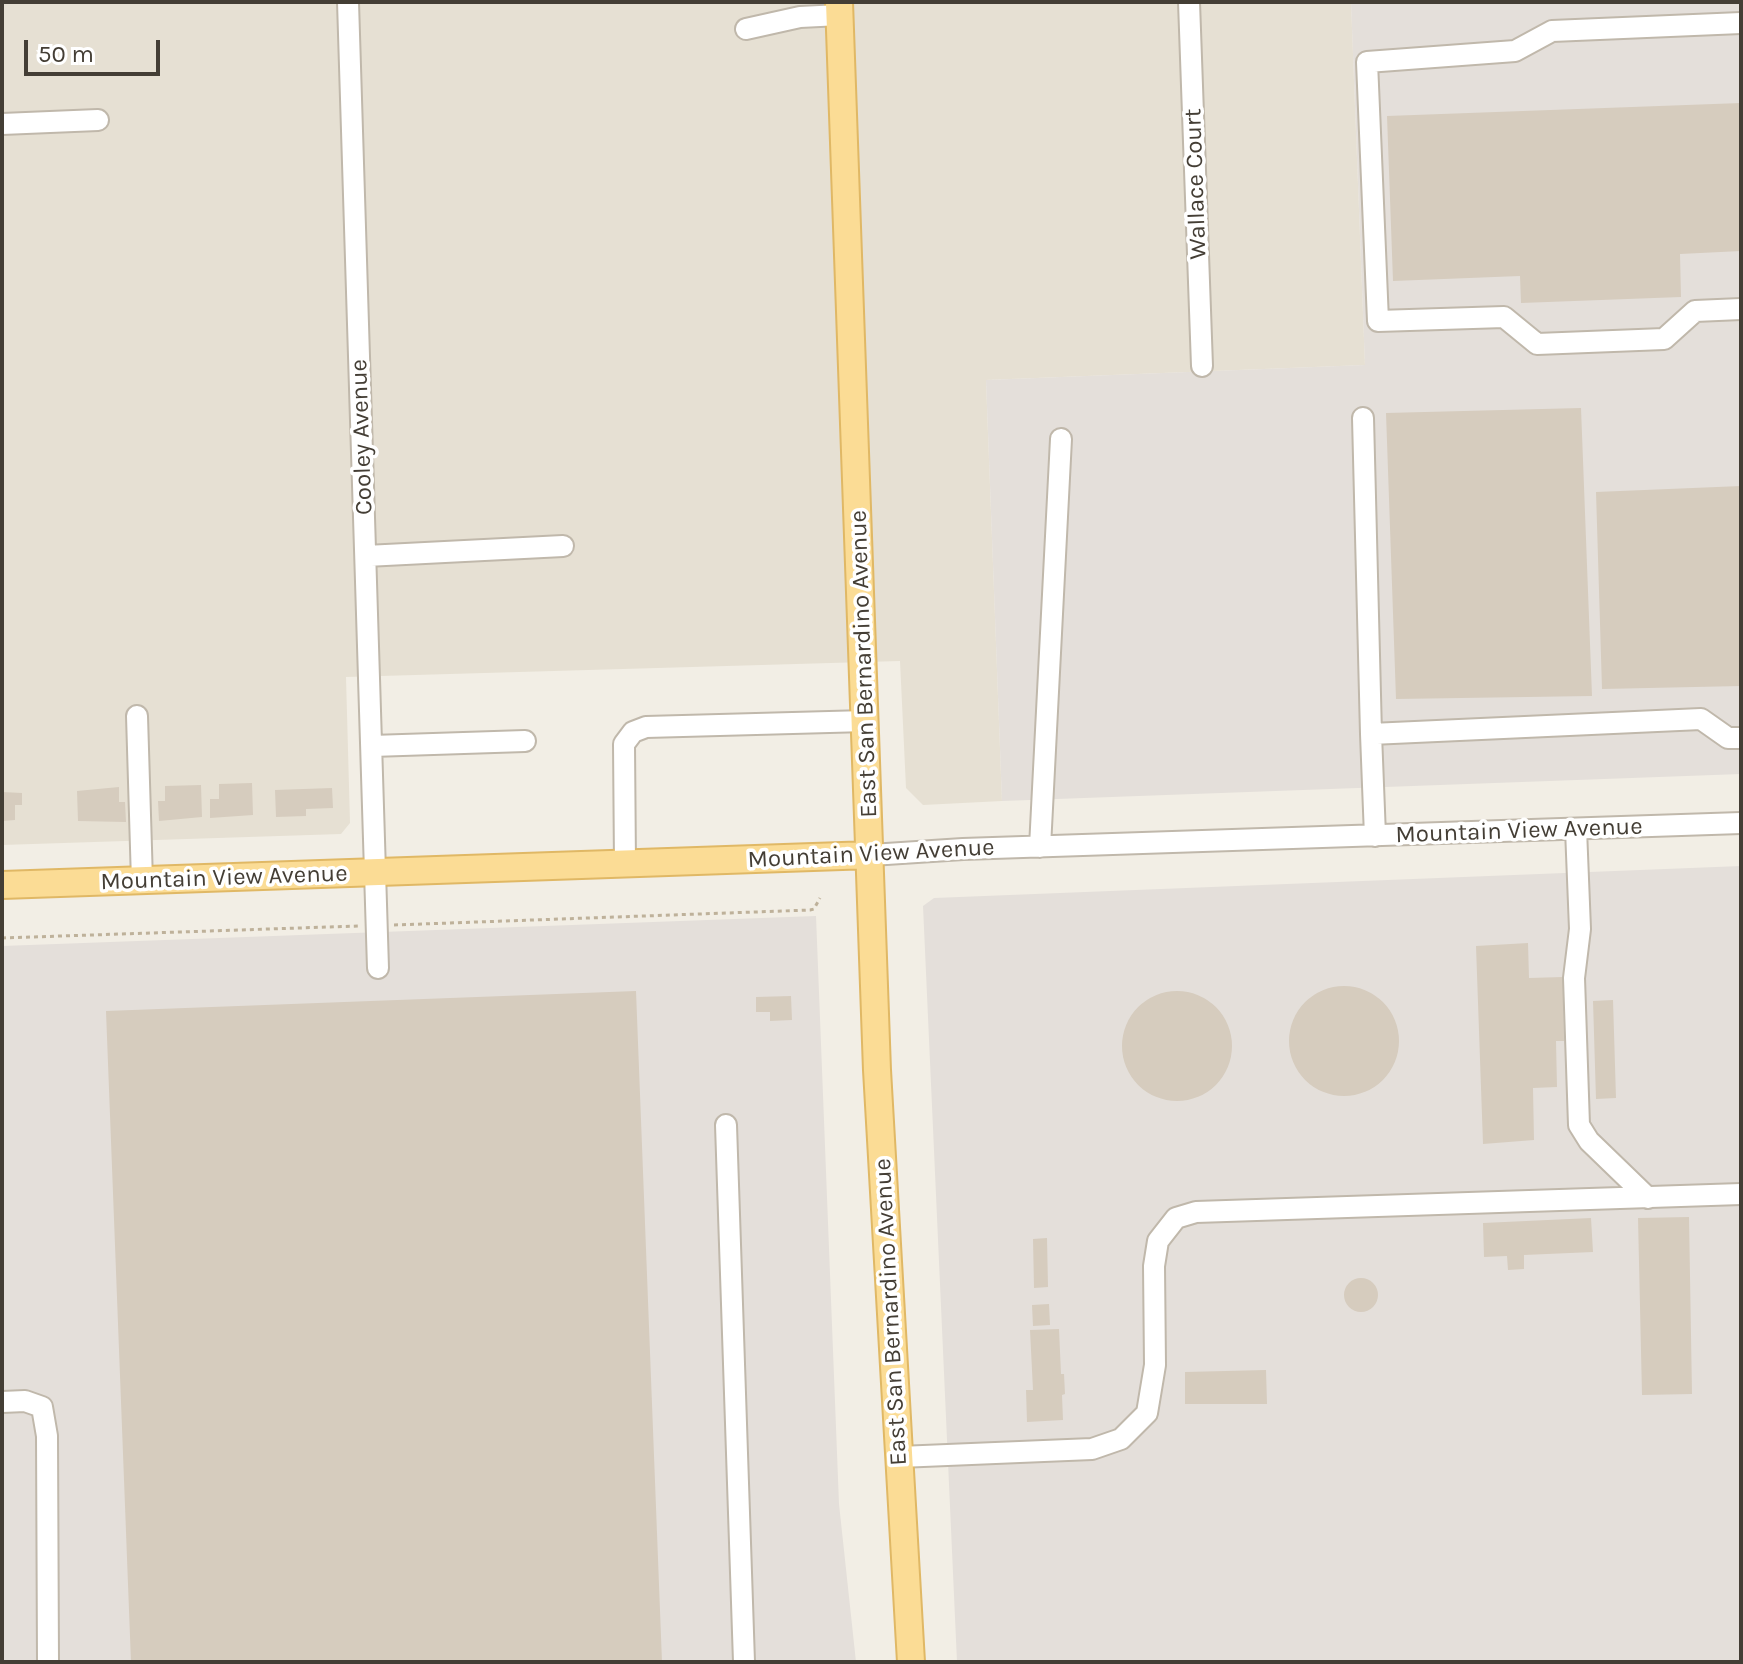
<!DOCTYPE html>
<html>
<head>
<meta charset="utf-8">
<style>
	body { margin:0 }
	#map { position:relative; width:1743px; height:1664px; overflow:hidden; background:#f2eee5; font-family:Karla,sans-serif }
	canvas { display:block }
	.frame { position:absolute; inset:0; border:4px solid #443e35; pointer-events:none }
	.scale { position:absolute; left:24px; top:40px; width:136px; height:36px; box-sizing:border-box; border:4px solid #443e35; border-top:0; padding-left:10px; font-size:24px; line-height:28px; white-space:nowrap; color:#443e35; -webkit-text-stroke:6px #fff; paint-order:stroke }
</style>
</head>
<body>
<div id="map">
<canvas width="1743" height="1664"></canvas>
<div class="frame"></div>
<div class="scale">50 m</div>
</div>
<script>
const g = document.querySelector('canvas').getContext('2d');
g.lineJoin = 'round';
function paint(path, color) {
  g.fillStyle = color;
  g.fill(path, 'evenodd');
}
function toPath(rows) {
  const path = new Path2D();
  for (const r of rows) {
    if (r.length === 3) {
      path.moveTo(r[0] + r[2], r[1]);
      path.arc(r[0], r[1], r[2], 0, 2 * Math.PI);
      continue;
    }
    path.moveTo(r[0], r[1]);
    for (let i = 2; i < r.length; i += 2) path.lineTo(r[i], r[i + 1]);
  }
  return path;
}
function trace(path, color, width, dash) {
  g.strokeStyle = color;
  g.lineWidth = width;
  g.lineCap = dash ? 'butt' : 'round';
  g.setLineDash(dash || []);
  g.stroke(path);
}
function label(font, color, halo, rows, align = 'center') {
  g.font = font + ' Karla,sans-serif';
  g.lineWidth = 7;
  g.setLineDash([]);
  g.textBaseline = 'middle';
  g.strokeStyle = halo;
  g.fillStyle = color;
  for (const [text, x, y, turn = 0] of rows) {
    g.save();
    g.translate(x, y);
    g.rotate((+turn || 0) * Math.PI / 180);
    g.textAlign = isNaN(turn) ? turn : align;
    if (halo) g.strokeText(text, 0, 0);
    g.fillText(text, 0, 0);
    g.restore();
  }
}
paint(toPath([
	[2,2,1351,2,1365,365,986,380,1002,801,923,805,906,788,900,661,346,677,350,823,341,834,2,845]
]), '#e6e0d3');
paint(toPath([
	[1351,2,1741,2,1741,774,1002,801,986,380,1365,365],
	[1741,866,1741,1662,957,1662,923,906,934,898],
	[816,916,839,1504,856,1662,2,1662,2,946]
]), '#e4dfda');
paint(toPath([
	[1741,103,1741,251,1680,254,1681,297,1521,303,1520,276,1393,281,1387,116],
	[1581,408,1592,696,1396,699,1386,413],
	[1741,486,1741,686,1602,689,1596,492],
	[252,783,253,815,210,818,210,799,219,799,219,784],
	[201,785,202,817,159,821,158,801,165,801,165,786],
	[119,787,119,802,125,802,126,822,78,821,77,791],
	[332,788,333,808,306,809,306,816,276,817,275,790],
	[2,792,22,793,22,805,15,805,15,820,2,821],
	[1528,943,1529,978,1563,977,1564,1041,1556,1041,1557,1087,1533,1088,1534,1140,1483,1144,1476,946],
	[1344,1041,55],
	[636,991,662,1662,131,1662,106,1011],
	[1177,1046,55],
	[791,996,792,1020,770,1021,770,1012,756,1012,756,997],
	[1613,1000,1616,1098,1596,1099,1593,1001],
	[1689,1217,1692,1394,1642,1395,1638,1218],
	[1591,1218,1593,1252,1524,1255,1524,1269,1508,1270,1507,1256,1484,1257,1483,1223],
	[1047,1238,1048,1287,1034,1288,1033,1239],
	[1361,1295,17],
	[1049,1304,1050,1325,1033,1326,1032,1305],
	[1059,1329,1061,1374,1064,1374,1065,1394,1062,1395,1063,1420,1027,1422,1026,1390,1033,1390,1030,1330],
	[1266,1370,1267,1404,1185,1404,1185,1372]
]), '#d6ccbe');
const minor = toPath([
	[348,2,378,968],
	[1189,2,1202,366],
	[1741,23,1552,31,1515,51,1367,62,1378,321,1504,317,1537,344,1664,339,1695,311,1741,309],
	[746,29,800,17,840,15],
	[2,124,98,120],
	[1363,418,1371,734],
	[366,556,563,546],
	[137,716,142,881],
	[372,746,525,741],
	[1576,829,1580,929,1574,978,1579,1125,1589,1141,1648,1198],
	[1375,836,1371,734,1701,719,1728,738,1741,738],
	[1040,847,1061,439],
	[871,855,963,849,1741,823],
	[625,865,624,744,633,732,646,727,866,721],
	[726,1125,744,1662],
	[2,1402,25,1401,42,1407,47,1436,48,1662],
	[899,1457,1092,1449,1121,1439,1147,1413,1155,1365,1154,1266,1158,1241,1176,1218,1196,1212,1741,1194]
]);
const major = toPath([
	[839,2,877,1070,911,1662],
	[2,885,871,855]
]);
trace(minor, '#c0b8ab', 24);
trace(major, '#e0b865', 30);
trace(toPath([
	[394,925,810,910,814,909,820,898],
	[2,938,358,926]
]), '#beb19a', 3, [4, 4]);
trace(minor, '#fff', 20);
trace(major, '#fbdc95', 26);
label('24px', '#443e35', '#fff', [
	["Wallace Court",1196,184,-92],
	["Cooley Avenue",362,437,-92],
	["East San Bernardino Avenue",864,664,-92],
	["Mountain View Avenue",1519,831,-2],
	["Mountain View Avenue",871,854,-3],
	["Mountain View Avenue",224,878,-2],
	["East San Bernardino Avenue",891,1312,-93]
]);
</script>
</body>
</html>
